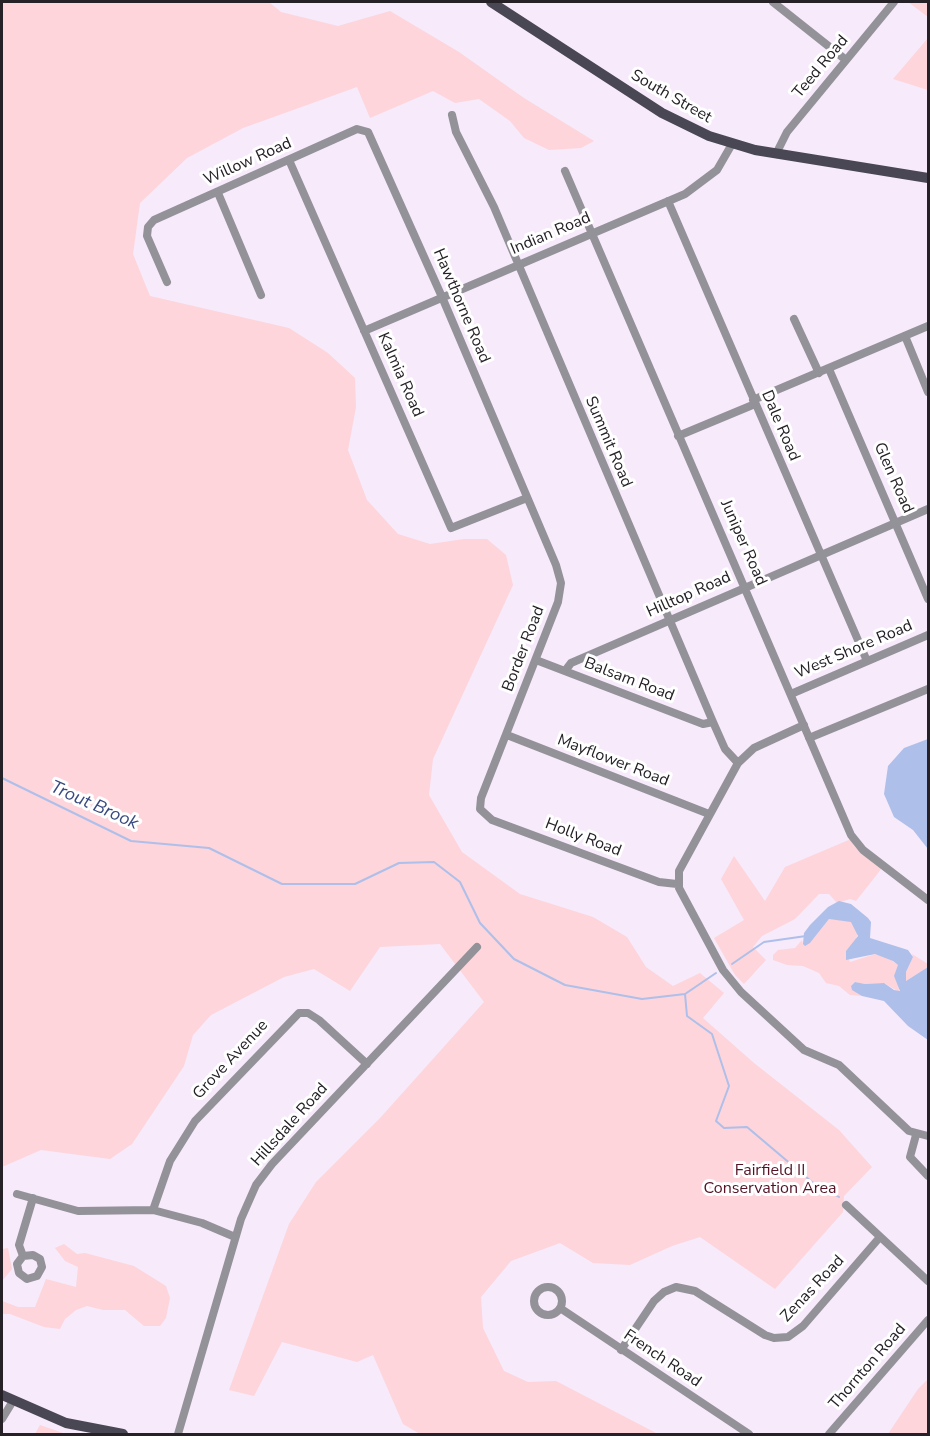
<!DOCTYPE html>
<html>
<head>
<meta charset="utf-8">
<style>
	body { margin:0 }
	#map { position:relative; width:930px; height:1436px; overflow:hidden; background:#f7eafb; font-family:"Nunito Sans",sans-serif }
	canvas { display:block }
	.frame { position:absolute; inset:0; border:3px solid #252127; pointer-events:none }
</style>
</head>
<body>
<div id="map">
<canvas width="930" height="1436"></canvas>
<div class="frame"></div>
</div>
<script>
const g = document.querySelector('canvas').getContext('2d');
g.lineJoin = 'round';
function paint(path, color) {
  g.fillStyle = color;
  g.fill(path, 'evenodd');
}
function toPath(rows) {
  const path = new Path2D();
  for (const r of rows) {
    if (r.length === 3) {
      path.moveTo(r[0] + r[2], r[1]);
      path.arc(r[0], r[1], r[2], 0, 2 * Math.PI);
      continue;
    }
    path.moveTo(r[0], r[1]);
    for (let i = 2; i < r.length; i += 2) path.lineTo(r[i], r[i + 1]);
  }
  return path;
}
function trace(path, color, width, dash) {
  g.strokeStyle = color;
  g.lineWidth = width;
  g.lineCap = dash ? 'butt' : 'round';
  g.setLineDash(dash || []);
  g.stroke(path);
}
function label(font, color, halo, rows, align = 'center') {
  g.font = font + ' "Nunito Sans",sans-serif';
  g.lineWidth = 6;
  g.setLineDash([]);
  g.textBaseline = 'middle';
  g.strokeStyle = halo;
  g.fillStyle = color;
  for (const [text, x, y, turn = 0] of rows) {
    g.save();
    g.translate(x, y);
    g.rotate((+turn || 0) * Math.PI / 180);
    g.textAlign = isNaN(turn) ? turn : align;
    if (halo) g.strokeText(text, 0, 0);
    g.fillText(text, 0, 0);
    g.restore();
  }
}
paint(toPath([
	[2,2,269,2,281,12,338,26,390,11,459,52,524,98,594,141,581,148,549,150,524,138,510,121,479,99,455,103,433,91,370,118,357,87,243,128,187,158,140,203,133,254,150,296,289,328,328,353,355,378,356,407,348,450,367,500,398,534,430,544,464,539,487,539,506,555,513,585,433,759,429,795,462,852,520,894,593,917,627,937,646,967,673,986,700,973,724,993,703,1018,754,1063,839,1130,872,1167,844,1196,843,1212,775,1289,700,1237,672,1246,630,1265,593,1263,560,1243,511,1261,481,1297,483,1328,504,1371,528,1382,556,1381,658,1434,420,1434,403,1424,373,1355,357,1362,282,1342,254,1396,229,1390,289,1224,316,1182,381,1117,484,1002,440,944,380,947,350,991,314,969,284,977,211,1015,193,1035,184,1066,132,1144,110,1159,41,1150,2,1167],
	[908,2,928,2,928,17],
	[928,38,928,90,893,79],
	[851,839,854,846,882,868,856,901,850,899,837,903,829,894,819,894,795,919,762,936,753,947,766,960,744,984,735,975,714,938,744,920,721,879,734,856,765,901,785,867],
	[829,919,851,921,858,930,856,941,846,951,850,962,875,954,888,958,898,965,899,992,884,983,865,984,855,982,851,986,862,996,850,995,839,986,826,983,819,973,803,966,787,965,773,960,773,955,778,950,795,948,802,940,803,944,810,943],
	[912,954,928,964,928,967,906,981,906,972,913,957],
	[64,1244,77,1254,85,1253,134,1266,166,1286,170,1298,166,1318,160,1326,144,1326,125,1310,103,1310,87,1306,76,1310,65,1319,60,1329,44,1327,10,1314,2,1314,2,1301,18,1307,35,1307,46,1279,76,1287,78,1267,65,1261,55,1248],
	[8,1248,12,1269,2,1281,2,1249],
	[928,1379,928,1434,888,1434,918,1389],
	[40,1425,66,1434,35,1434]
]), '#fdd5db');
paint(toPath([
	[928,739,928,849,913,830,894,817,884,794,888,766,904,748],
	[839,901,851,904,868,918,871,922,870,938,908,950,913,957,906,972,906,981,928,967,928,1040,908,1026,884,1001,862,996,852,990,851,986,855,982,865,984,884,983,894,990,900,991,894,976,898,965,893,961,875,954,846,960,846,951,858,936,851,922,829,919,810,943,805,946,803,944,804,933,810,925,828,907]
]), '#aebfea');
trace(toPath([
	[2,778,131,841,209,848,282,884,355,884,399,863,434,862,460,882,480,923,514,959,565,985,642,999,685,994,716,973],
	[732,964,764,942,806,936],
	[685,994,687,1016,712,1034,729,1086,716,1121,724,1128,747,1127,812,1182,839,1197]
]), '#aebfea', 2);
trace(toPath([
	[773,2,846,60],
	[452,115,456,132,494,207,713,722,725,749,738,763],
	[776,154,787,132,894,2],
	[289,160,451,528,527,498],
	[565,171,851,835,863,850,928,900],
	[218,193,261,295],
	[668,201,867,661],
	[167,282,147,236,148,227,154,220,357,129,368,132,442,297,556,565,561,583,558,602,481,798,480,809,492,820,659,882,677,884],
	[794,319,819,373],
	[364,331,685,194,717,170,732,144],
	[905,336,928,392],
	[829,369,928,599],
	[753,400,928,326],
	[678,436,755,404],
	[536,660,703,724,713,722],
	[565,671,571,663,928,509],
	[791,694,928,635],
	[804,725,754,748,738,763,679,871,679,888,723,970,741,992,804,1050,839,1065,909,1131,928,1136],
	[507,735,709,814],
	[809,738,928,689],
	[916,1135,910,1157,928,1176],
	[17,1194,78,1211,153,1210,202,1223,235,1237],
	[846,1205,928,1281],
	[153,1210,170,1161,195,1121,299,1013,308,1013,319,1020,367,1064],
	[23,1256,17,1264,19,1273,27,1279,37,1276,42,1267,40,1259,33,1255,23,1256,19,1245,33,1198],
	[548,1301,14],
	[560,1308,749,1434],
	[621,1350,654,1301,664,1292,676,1287,695,1291,765,1335,774,1338,788,1337,803,1326,880,1237],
	[2,1419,13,1401],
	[178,1434,241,1219,256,1185,272,1164,477,947],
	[829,1434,928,1320]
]), '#939299', 8);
trace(toPath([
	[491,2,662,113,709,136,755,150,928,178],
	[2,1395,66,1423,123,1434]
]), '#494754', 10);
label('16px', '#252127', '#fff', [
	["Teed Road",821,67,-50],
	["South Street",671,97,30],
	["Willow Road",248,162,-24],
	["Indian Road",551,234,-23],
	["Hawthorne Road",461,306,67],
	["Kalmia Road",400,375,66],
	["Dale Road",780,426,67],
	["Summit Road",608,442,67],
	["Glen Road",893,478,66],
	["Juniper Road",743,543,66],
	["Hilltop Road",689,595,-24],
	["Border Road",524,649,-69],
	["West Shore Road",854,650,-23],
	["Balsam Road",629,680,21],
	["Mayflower Road",613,761,21],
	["Holly Road",583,838,21],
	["Grove Avenue",231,1060,-47],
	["Hillsdale Road",290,1125,-48],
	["Zenas Road",813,1289,-47],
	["French Road",662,1359,34],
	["Thornton Road",868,1367,-49]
]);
label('16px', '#531325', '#fff', [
	["Fairfield II",770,1171],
	["Conservation Area",770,1189]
]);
label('italic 18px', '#37497f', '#fff', [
	["Trout Brook",94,806,24]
]);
</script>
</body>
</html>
